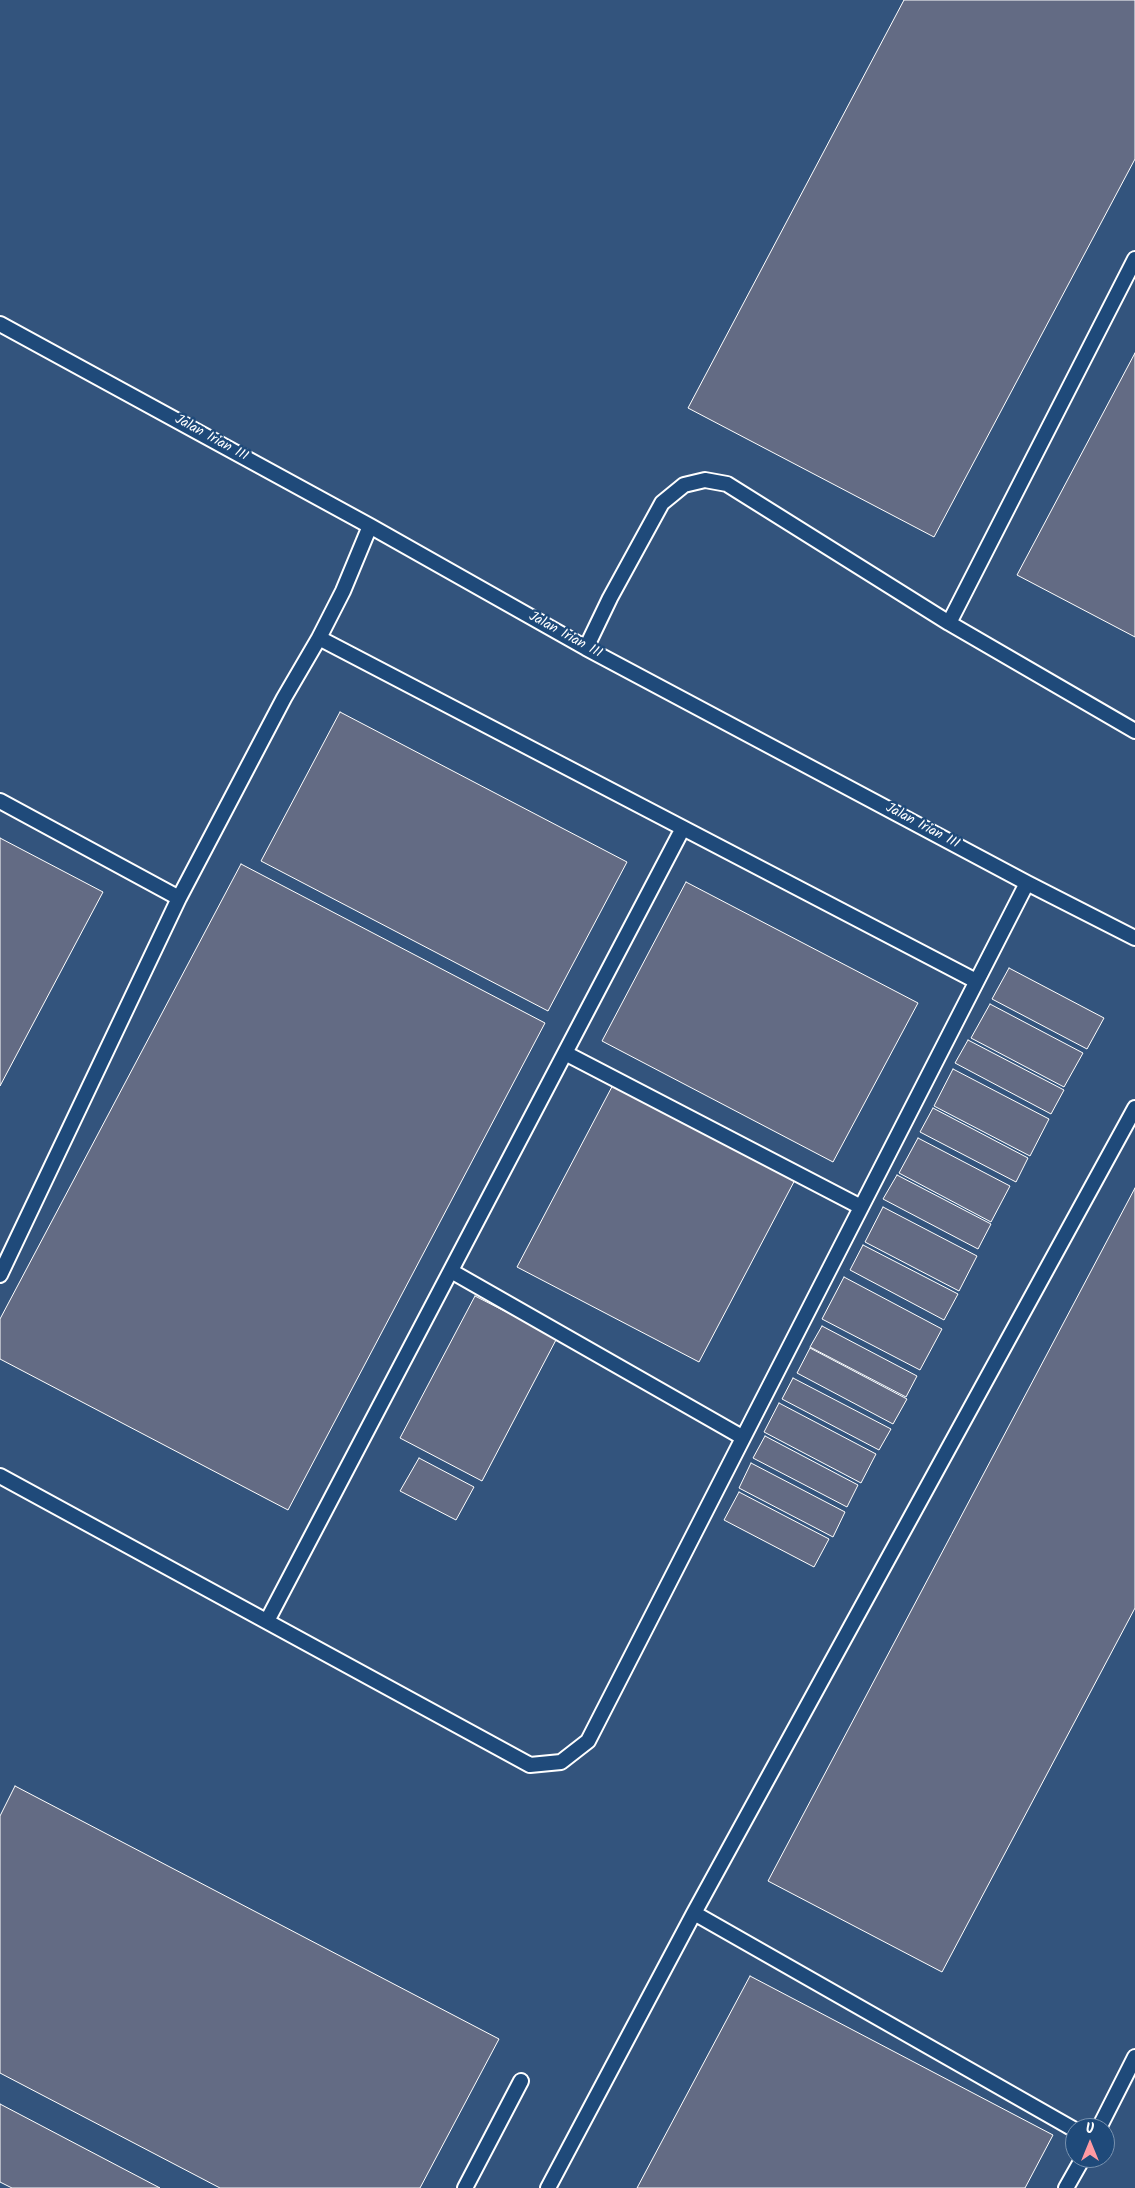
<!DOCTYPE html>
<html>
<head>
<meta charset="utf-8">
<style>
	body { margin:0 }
	#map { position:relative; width:1135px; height:2188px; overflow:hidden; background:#1f4a7a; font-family:Kalam,sans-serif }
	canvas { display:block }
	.north { position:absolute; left:1065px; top:2118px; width:50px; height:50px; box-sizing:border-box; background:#1f4a7a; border:1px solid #7992af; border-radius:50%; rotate:0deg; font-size:14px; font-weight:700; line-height:20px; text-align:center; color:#fff }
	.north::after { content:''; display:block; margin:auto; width:18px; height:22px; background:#ff9aa2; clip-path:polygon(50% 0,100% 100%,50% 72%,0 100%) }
</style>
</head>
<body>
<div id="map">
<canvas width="1135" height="2188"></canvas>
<div class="north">U</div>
</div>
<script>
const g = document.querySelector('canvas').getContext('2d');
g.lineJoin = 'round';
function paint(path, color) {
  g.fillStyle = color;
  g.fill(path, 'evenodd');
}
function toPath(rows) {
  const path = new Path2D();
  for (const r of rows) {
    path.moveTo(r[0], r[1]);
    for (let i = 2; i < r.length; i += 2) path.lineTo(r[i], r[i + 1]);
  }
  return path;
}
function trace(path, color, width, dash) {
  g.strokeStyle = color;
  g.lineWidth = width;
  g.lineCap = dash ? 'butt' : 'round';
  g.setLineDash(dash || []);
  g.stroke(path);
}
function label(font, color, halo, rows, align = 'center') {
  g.font = font + ' Kalam,sans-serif';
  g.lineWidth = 5;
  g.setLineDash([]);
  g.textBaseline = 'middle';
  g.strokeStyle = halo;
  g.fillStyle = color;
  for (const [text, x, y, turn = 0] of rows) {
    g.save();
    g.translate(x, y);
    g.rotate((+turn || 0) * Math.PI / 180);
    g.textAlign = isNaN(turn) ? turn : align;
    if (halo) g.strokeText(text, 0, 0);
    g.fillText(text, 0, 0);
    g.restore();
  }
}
paint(toPath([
	[0,0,1135,0,1135,2188,0,2188],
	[1075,2128,1105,2128,1105,2158,1075,2158]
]), '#33547d');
const building = toPath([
	[904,0,1135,0,1135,159,934,537,688,408,904,0],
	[1135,353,1135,637,1017,575,1135,353],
	[340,712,627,862,548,1011,261,861,340,712],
	[0,838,103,892,0,1086,0,838],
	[241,864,545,1023,288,1510,0,1359,0,1319,241,864],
	[686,882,918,1003,833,1162,602,1041,686,882],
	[1009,968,1104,1018,1087,1049,992,999,1009,968],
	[990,1004,1083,1053,1064,1087,971,1038,990,1004],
	[968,1040,1064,1090,1051,1114,955,1063,968,1040],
	[953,1069,1049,1119,1030,1156,934,1106,953,1069],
	[615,1081,797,1176,699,1362,517,1267,615,1081],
	[933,1108,1028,1158,1016,1182,920,1132,933,1108],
	[918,1138,1010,1186,991,1222,899,1173,918,1138],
	[897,1175,991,1224,978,1249,883,1199,897,1175],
	[1135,1188,1135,1608,942,1972,768,1881,1135,1188],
	[883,1207,977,1256,959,1291,865,1242,883,1207],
	[863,1245,958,1294,944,1320,850,1270,863,1245],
	[844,1277,942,1329,920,1370,822,1319,844,1277],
	[475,1296,557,1338,482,1481,400,1438,475,1296],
	[822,1326,917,1376,906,1397,810,1347,822,1326],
	[810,1348,907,1399,893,1424,797,1373,810,1348],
	[793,1378,891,1429,879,1450,782,1399,793,1378],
	[779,1403,876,1454,861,1483,764,1432,779,1403],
	[765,1436,858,1485,847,1507,753,1458,765,1436],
	[419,1458,474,1487,456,1520,400,1491,419,1458],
	[751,1463,845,1512,833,1537,739,1488,751,1463],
	[739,1492,829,1539,814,1567,724,1520,739,1492],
	[15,1786,499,2039,420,2188,220,2188,0,2073,0,1816,15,1786],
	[750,1976,1053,2135,1025,2188,637,2188,750,1976],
	[0,2104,160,2188,12,2188,0,2182,0,2104]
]);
paint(building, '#636b84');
trace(building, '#fff', 1);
const lane = toPath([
	[0,324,370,526,586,648,1027,883,1135,938],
	[949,623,1135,259],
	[319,638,343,591,370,526],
	[586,648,610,598,662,503,684,485,705,480,727,484,949,623,1135,731],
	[0,801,179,898],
	[565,1053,861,1207],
	[451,1271,742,1437],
	[0,1275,179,898,284,698,319,638,976,981],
	[0,1476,530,1765,561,1762,588,1741,1027,883],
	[267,1621,683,828],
	[694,1913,1075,2130],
	[1099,2128,1135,2057],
	[465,2188,521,2081],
	[548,2188,694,1913,1135,1108],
	[1066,2188,1083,2158]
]);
trace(lane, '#fff', 18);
trace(lane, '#1f4a7a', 14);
label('14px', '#fff', '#1f4a7a', [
	["Jalan Irian III",211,439,29],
	["Jalan Irian III",565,636,29],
	["Jalan Irian III",922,827,28]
]);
</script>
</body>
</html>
